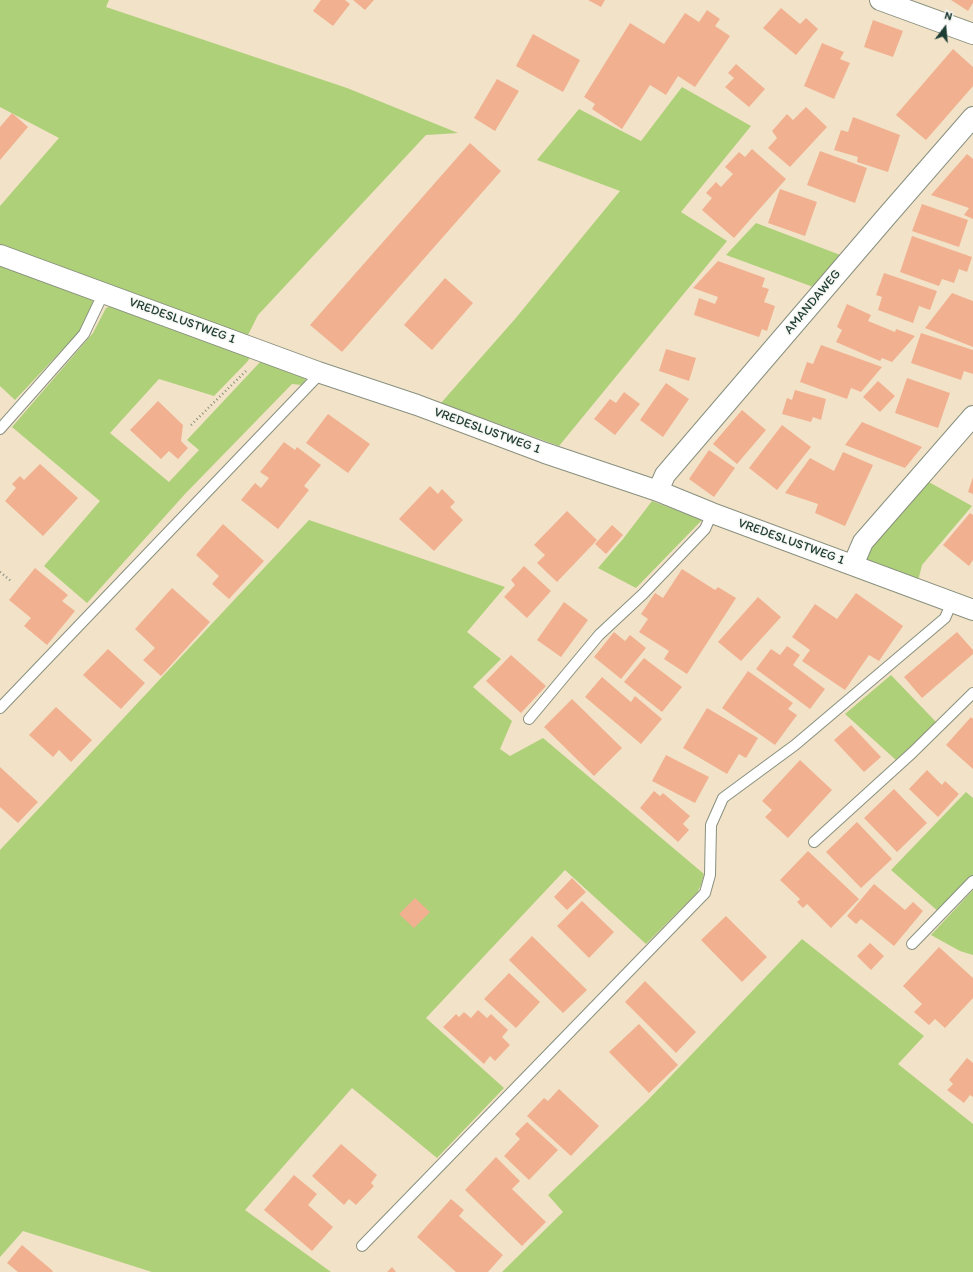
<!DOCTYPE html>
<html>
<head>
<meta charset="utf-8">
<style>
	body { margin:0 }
	#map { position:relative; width:973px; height:1272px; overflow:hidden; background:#f2e2c8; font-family:Itim,sans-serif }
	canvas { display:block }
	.north { position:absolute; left:925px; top:8px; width:40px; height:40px; -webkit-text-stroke:3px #f6f6f2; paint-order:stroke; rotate:16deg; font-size:11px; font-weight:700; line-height:16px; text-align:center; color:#1f3d34 }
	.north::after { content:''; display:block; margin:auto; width:14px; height:18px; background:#1f3d34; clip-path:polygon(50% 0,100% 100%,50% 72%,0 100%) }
</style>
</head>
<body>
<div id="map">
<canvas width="973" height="1272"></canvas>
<div class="north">N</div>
</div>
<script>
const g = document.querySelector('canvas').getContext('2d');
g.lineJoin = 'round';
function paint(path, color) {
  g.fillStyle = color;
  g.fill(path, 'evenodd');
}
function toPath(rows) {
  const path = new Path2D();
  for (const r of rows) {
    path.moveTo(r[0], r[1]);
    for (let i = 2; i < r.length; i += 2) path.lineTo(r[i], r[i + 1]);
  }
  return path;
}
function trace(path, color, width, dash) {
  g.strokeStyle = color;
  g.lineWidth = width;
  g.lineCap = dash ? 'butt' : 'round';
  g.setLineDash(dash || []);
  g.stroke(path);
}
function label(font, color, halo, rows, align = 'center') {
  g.font = font + ' Itim,sans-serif';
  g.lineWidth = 3;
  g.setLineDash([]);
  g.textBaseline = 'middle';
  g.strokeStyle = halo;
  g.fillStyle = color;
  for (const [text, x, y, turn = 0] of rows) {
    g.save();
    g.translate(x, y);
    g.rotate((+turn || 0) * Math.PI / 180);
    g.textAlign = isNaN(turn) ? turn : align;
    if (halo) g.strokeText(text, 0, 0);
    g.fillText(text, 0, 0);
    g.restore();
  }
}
paint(toPath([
	[0,0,109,0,106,7,347,88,458,133,426,135,258,315,247,337,0,249,0,206,59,138,0,107],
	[682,87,751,126,681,212,727,241,559,446,441,403,515,319,620,191,537,160,579,109,641,141],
	[756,223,843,256,816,288,726,255],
	[0,262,92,295,93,304,79,332,15,400,0,386],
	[117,304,251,356,247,362,214,396,159,379,110,433,169,482,199,450,187,440,262,360,308,376,302,385,292,384,185,494,87,603,44,566,100,501,12,427,93,333,106,308],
	[927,481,972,506,922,565,918,581,868,562,866,555,869,546],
	[652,501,702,520,636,588,598,568,623,539],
	[309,520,505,587,467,632,501,659,473,687,512,721,500,749,510,756,543,738,704,874,701,885,697,893,646,944,565,870,426,1018,504,1088,437,1158,352,1088,245,1210,331,1272,152,1272,23,1231,0,1257,0,850],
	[891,675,937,723,896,760,845,714],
	[966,792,973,798,973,876,939,912,891,870],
	[973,890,973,955,960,951,931,935],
	[802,939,924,1036,898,1064,973,1124,973,1272,502,1272,563,1212,548,1195,647,1101]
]), '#add079');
paint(toPath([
	[321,0,345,0,350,4,333,26,313,11],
	[353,0,374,0,365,10],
	[588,0,605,0,601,7],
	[951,0,973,0,973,3,968,11],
	[781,8,800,24,806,18,818,29,796,55,763,28],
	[707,10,720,19,715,26,730,36,695,87,678,76,666,95,650,85,622,129,592,109,595,104,584,97,630,23,664,44,685,13,699,22],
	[873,20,903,31,893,57,864,47],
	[533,34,580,60,563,92,516,66],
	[822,43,844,52,840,59,850,63,834,99,804,86],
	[953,49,973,67,973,86,926,140,896,115],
	[736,64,765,89,749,107,725,87,734,78,728,73],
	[497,79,519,91,495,131,474,118],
	[806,107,827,127,790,167,768,148,777,138,772,131,787,114,793,120],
	[12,113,28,127,0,160,0,127],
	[853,117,900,135,888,172,857,162,858,157,834,150,841,130,848,132],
	[470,143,501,171,342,352,310,325],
	[752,149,786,179,734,238,702,210,712,198,706,193,716,182,721,187,733,174,725,167,739,152,745,157],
	[820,151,867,168,855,203,807,185],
	[967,154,973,159,973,219,964,215,969,208,931,195],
	[780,189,817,202,805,236,768,223],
	[922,204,968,220,959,247,912,231],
	[912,236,972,257,967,272,959,269,954,283,942,279,939,286,900,272],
	[718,261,765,278,762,287,769,289,764,302,775,306,767,331,762,329,759,337,694,315,699,298,715,304,718,297,693,288],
	[884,273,937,291,930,310,919,306,913,323,878,310,882,297,876,295],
	[445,278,473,303,432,350,404,325],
	[952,293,973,301,973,347,925,328],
	[847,304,871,315,868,321,895,332,896,329,915,336,892,362,882,358,880,361,836,342,842,330,837,327],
	[921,333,973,350,973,374,964,371,961,380,911,363],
	[821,345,882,367,861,392,851,388,847,399,800,382,807,362,813,364],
	[666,349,696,358,689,381,659,371],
	[907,378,950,393,938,428,895,413],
	[878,381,895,396,880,412,863,397],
	[666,383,689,399,663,437,640,420],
	[795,390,826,399,821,420,813,417,811,422,782,414,787,398,792,400],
	[624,392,640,404,615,435,594,419,610,399,616,403],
	[158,401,183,425,181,441,188,448,178,459,169,451,161,459,130,430],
	[742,410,766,430,737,464,713,444],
	[328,414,370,444,348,473,306,443],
	[862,422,922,447,905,468,845,445],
	[782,425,811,447,777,490,749,468],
	[284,442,295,450,297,447,321,465,304,486,309,490,278,529,241,500,255,483,261,488,269,478,260,472],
	[709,450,735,468,714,497,689,479],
	[843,452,873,465,845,526,815,513,818,504,785,493,810,458,834,471],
	[40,464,78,498,43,536,5,501,16,488,12,484,20,476,24,480],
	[973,477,973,494,968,492],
	[430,486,438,494,442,489,455,502,450,507,463,520,434,551,399,519],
	[567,511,597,540,557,582,537,563,545,555,534,545],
	[970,513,973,515,973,560,969,566,943,545],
	[223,524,264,561,229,599,212,584,219,576,196,555],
	[612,525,623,535,606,554,595,544],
	[524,566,551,591,527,618,504,597,515,585,511,580],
	[35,568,68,595,62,601,75,611,47,645,24,626,31,618,9,600],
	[682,569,715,590,718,587,736,598,687,674,664,659,669,651,639,632,648,619,641,614,655,593,663,598],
	[172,588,210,622,161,676,143,660,155,648,135,629],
	[856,593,903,626,879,661,869,655,845,690,802,661,810,650,792,637,815,604,837,619],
	[758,597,781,617,741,661,718,642],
	[564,602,588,620,561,657,537,640],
	[614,632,625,641,630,635,646,648,621,679,594,657],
	[957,632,973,650,973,654,922,698,904,677],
	[787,646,800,655,793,665,825,689,810,709,756,669,771,649,780,655],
	[108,649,145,683,121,709,83,675],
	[511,655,546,686,521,713,486,681],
	[644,658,682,687,662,712,624,682],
	[748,671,793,703,788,709,797,715,775,745,722,708],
	[602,677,631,702,635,696,662,719,641,744,585,697],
	[572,699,622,748,594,776,544,727],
	[56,707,92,740,71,762,59,750,53,757,29,735],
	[707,708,758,738,746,758,739,754,727,774,683,748],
	[971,717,973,719,973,769,946,745],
	[851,725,881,757,864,772,834,740],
	[666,755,709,777,695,803,652,781],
	[800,760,832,790,788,838,765,817,772,810,762,801],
	[0,767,38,802,18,823,0,807],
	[927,770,942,785,945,781,959,794,938,817,909,789],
	[894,789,927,823,897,852,864,818],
	[654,791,660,796,663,793,690,816,683,824,689,830,678,842,640,808],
	[857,822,892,859,861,888,826,852],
	[808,851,859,899,831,928,807,904,803,908,797,902,800,899,780,880],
	[572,878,586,892,567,910,554,897],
	[874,884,905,910,913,902,923,911,894,946,861,919,856,924,847,916],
	[415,898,430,912,414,928,399,914],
	[582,901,614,932,589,958,557,926],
	[726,916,767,957,742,982,701,940],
	[532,936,587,990,563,1013,509,960],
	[870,943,884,956,871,970,857,956],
	[939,947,973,978,973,998,945,1028,935,1019,929,1025,914,1012,922,1004,903,986],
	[509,973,540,1002,516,1028,484,999],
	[645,981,696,1032,676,1053,625,1002],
	[478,1010,487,1018,491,1014,508,1030,502,1037,510,1045,495,1061,490,1056,484,1064,443,1027,456,1014,459,1017,464,1012,471,1018],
	[639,1024,678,1065,649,1093,609,1052],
	[967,1058,973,1063,973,1097,970,1095,964,1103,947,1090,953,1084,949,1080],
	[559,1089,599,1126,571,1156,527,1116,544,1098,548,1101],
	[527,1122,558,1150,529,1180,504,1156,520,1139,515,1134],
	[341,1144,377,1175,371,1183,374,1186,356,1205,349,1199,344,1205,312,1176],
	[496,1157,520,1181,512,1189,546,1222,522,1246,465,1190],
	[294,1175,317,1194,308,1205,333,1227,312,1251,264,1210],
	[451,1199,464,1210,459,1216,503,1255,488,1272,456,1272,417,1237],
	[22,1245,53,1271,52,1272,18,1272,7,1263],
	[392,1267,396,1272,387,1272]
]), '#f1b190');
const service = toPath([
	[0,429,84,334,104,292],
	[0,708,314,380,318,372],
	[529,719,599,635,643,594,705,529,712,513],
	[814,842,912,753,973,693],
	[912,944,973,881],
	[362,1246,705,893,710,875,711,825,723,798,795,745,945,618,952,602]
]);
const minor = toPath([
	[880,0,973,34],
	[0,255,318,372,417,405,545,453,658,491,712,513,973,610],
	[658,491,665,475,886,217,973,117],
	[853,565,863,542,973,416]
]);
trace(service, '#88907e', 12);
trace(minor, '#88907e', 22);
trace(toPath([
	[191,425,248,369],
	[0,572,11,581]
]), '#88907e', 2.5, [1, 3]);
trace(service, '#fff', 10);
trace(minor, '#fff', 20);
label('13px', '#1f3d34', '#f6f6f2', [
	["AMANDAWEG",813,302,-50],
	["VREDESLUSTWEG 1",182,321,20],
	["VREDESLUSTWEG 1",487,431,20],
	["VREDESLUSTWEG 1",791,542,20]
]);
</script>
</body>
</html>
